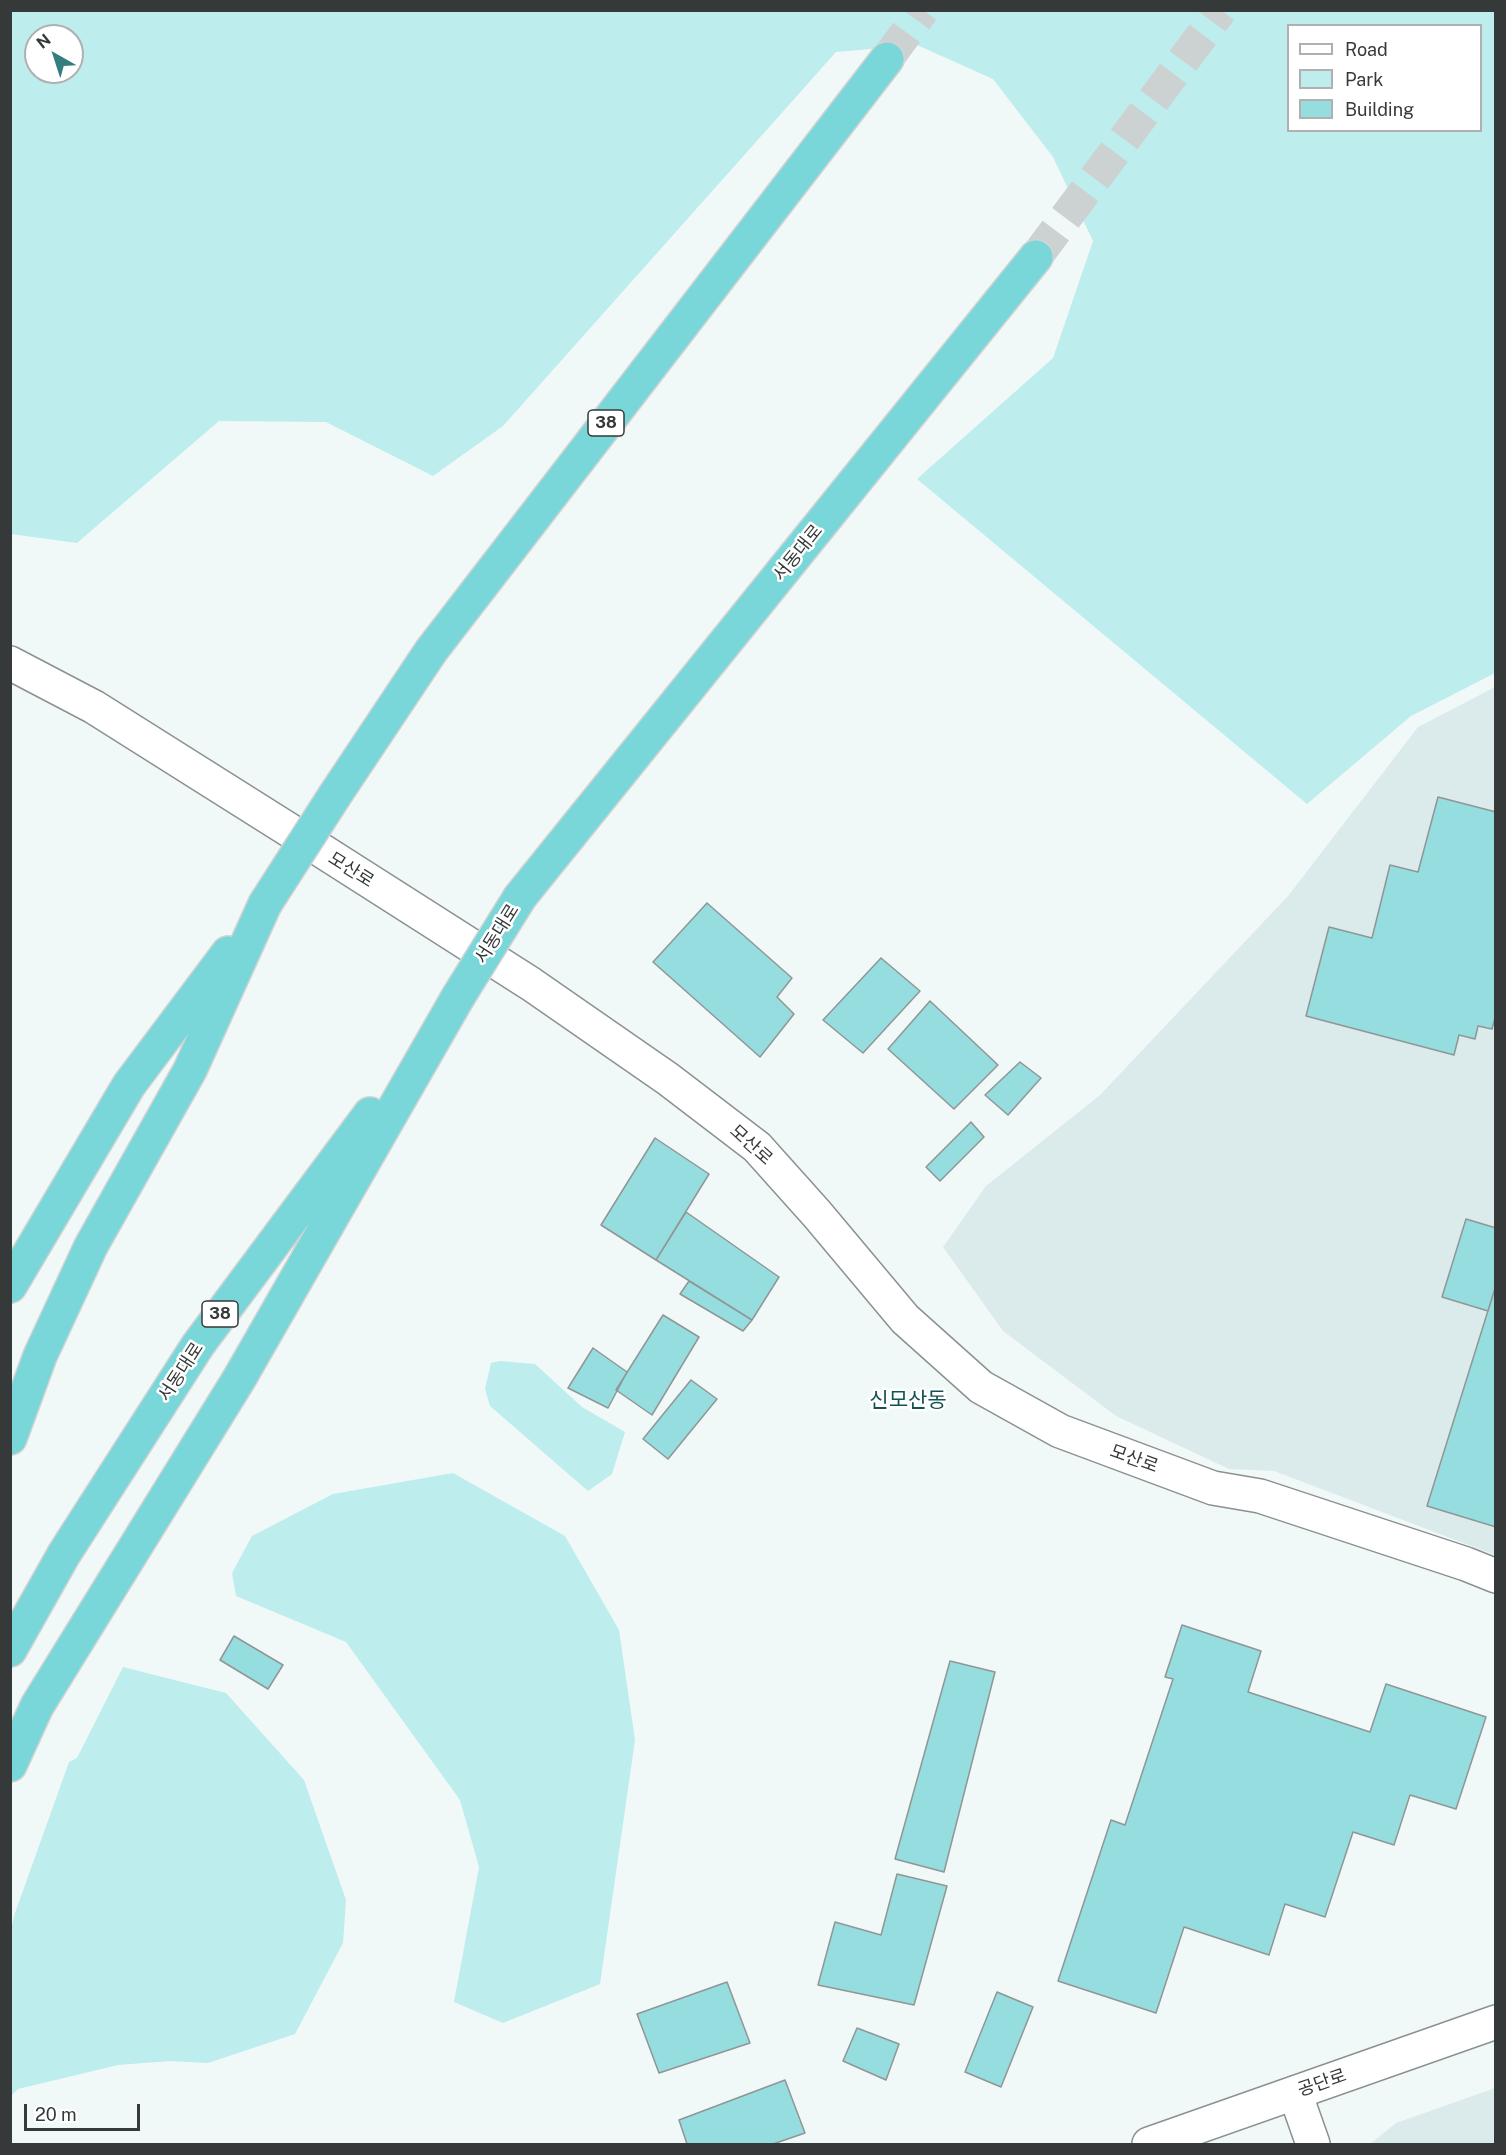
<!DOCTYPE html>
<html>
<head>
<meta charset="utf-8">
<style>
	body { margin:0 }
	#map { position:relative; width:1506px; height:2155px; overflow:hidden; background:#f1f8f8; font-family:"Public Sans",sans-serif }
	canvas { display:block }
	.frame { position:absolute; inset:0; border:12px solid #363939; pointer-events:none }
	.legend { position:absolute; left:1287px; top:24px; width:195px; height:108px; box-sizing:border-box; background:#fff; border:2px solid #afb0b0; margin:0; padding:8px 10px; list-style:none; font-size:18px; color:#363939 }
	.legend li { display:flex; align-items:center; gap:12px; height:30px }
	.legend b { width:30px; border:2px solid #afb0b0 }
	.north { position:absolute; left:24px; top:24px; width:60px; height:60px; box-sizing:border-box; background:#fff; border:2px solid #afb0b0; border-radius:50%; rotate:321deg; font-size:16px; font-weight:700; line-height:24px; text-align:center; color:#363939 }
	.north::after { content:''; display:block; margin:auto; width:21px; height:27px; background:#357e7f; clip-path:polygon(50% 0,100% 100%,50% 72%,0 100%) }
	.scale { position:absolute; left:24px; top:2104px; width:116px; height:27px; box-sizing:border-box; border:3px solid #363939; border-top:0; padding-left:8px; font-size:18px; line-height:21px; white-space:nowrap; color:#363939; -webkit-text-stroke:4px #fff; paint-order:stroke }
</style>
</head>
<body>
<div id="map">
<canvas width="1506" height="2155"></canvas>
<div class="frame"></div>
<ul class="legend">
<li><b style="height:8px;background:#fff"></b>Road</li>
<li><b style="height:16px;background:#bdeded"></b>Park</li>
<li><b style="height:16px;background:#95ddde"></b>Building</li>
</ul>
<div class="north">N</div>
<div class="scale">20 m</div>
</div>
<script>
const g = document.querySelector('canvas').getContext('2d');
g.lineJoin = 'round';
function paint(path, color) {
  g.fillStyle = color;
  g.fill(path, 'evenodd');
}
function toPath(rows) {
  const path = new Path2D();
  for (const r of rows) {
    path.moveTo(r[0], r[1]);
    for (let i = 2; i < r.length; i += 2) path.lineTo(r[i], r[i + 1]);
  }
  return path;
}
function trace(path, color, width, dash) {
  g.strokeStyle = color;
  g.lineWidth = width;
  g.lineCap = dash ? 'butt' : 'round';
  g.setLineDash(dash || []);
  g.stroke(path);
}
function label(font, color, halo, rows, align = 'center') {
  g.font = font + ' "Public Sans","Noto Sans KR",sans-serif';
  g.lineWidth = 5;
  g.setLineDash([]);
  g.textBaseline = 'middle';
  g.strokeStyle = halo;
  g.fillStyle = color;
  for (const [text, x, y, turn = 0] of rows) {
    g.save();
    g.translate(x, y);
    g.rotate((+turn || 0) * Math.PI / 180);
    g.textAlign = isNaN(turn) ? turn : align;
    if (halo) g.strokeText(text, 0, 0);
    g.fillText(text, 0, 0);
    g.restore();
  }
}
paint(toPath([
	[1495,687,1495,1555,1274,1471,1229,1469,1116,1416,1003,1331,943,1247,986,1186,1100,1095,1288,896,1418,727],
	[1495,2088,1495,2144,1370,2144,1396,2123]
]), '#dbebeb');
paint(toPath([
	[11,11,1495,11,1495,673,1411,716,1307,804,917,479,1053,358,1093,241,1053,157,993,79,917,45,836,52,503,426,433,476,326,422,219,421,77,543,11,534],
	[1288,26,1480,26,1480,130,1288,130],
	[36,36,72,36,72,72,36,72],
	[500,1361,535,1364,582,1407,625,1432,612,1474,588,1491,490,1406,485,1389,491,1363],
	[453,1473,565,1536,619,1630,635,1740,600,1984,503,2023,454,2002,479,1867,460,1800,346,1642,236,1596,232,1573,252,1536,333,1494],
	[123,1667,226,1693,304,1780,346,1900,343,1943,295,2034,208,2063,170,2061,118,2065,18,2089,11,2096,10,1933,15,1913,69,1762,77,1758]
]), '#bdeded');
const building = toPath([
	[1438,797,1496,812,1496,1014,1492,1029,1478,1026,1475,1039,1459,1035,1454,1055,1306,1016,1329,927,1372,938,1390,865,1418,872,1438,797],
	[707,903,792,978,777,997,794,1014,760,1057,653,962,707,903],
	[881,958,920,991,863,1053,823,1020,881,958],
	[930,1001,998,1065,954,1109,888,1049,930,1001],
	[1020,1062,1041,1078,1008,1115,985,1095,1020,1062],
	[971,1122,984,1137,940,1181,926,1167,971,1122],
	[655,1138,709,1174,656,1260,601,1225,655,1138],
	[686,1212,779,1277,752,1320,656,1260,686,1212],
	[1466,1219,1496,1228,1496,1285,1488,1311,1442,1297,1466,1219],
	[689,1281,752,1320,743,1331,680,1294,689,1281],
	[1496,1285,1496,1527,1427,1506,1496,1285],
	[663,1315,699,1337,652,1415,616,1390,663,1315],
	[593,1348,627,1372,608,1408,568,1388,593,1348],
	[691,1380,717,1399,668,1459,643,1439,691,1380],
	[1182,1625,1261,1651,1248,1692,1370,1732,1386,1684,1486,1717,1456,1809,1410,1795,1394,1845,1353,1832,1325,1917,1285,1904,1269,1955,1184,1927,1156,2013,1058,1981,1111,1820,1125,1825,1173,1679,1165,1677,1182,1625],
	[234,1636,283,1665,268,1689,220,1660,234,1636],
	[950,1661,995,1672,944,1872,895,1859,950,1661],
	[897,1874,947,1886,914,2005,818,1985,835,1922,881,1935,897,1874],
	[727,1982,750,2043,659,2073,637,2014,727,1982],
	[997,1992,1033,2007,1001,2087,965,2072,997,1992],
	[857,2028,899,2044,886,2080,843,2061,857,2028],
	[785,2080,805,2133,773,2144,687,2144,679,2120,785,2080]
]);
paint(building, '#95ddde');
trace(building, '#909696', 1.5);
trace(toPath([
	[887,59,923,10],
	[1036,257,1221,10]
]), '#ccd2d2', 33, [33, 16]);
const street = toPath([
	[1295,2093,1313,2144]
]);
const secondary = toPath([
	[10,663,94,707,324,852,531,984,668,1079,757,1147,817,1214,905,1319,981,1387,1060,1431,1213,1488,1260,1496,1466,1564,1496,1576],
	[1149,2144,1496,2022]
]);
const highway = toPath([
	[335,795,431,651,887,59],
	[520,897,1036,257],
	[10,1286,129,1085,228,953],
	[10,1438,40,1356,91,1246,190,1070,265,904],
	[10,1650,64,1554,198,1345,370,1114],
	[10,1765,37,1706,239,1379,458,997]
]);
trace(street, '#8b9191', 36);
trace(secondary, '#8b9191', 36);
trace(highway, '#d3d3d3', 36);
trace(street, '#fff', 33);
trace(secondary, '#fff', 33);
trace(highway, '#79d7d9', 33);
const highwayBridge = toPath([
	[265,904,335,795],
	[458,997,520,897]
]);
trace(highwayBridge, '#d3d3d3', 36, []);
trace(highwayBridge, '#79d7d9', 33);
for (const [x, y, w] of [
	[606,423,36],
	[220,1314,36]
]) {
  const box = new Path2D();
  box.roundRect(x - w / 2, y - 13, w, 26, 4.5);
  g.fillStyle = '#fff';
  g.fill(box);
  trace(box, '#363939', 1.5);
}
label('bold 16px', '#363939', null, [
	["38",606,423],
	["38",220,1314]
]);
label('18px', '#363939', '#fff', [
	["서동대로",798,553,-51],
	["모산로",351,870,32],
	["서동대로",497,934,-58],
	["모산로",751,1145,42],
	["서동대로",181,1372,-57],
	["모산로",1134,1459,20],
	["공단로",1322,2083,-19]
]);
label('21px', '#155253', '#fff', [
	["신모산동",908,1401]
]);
</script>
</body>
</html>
